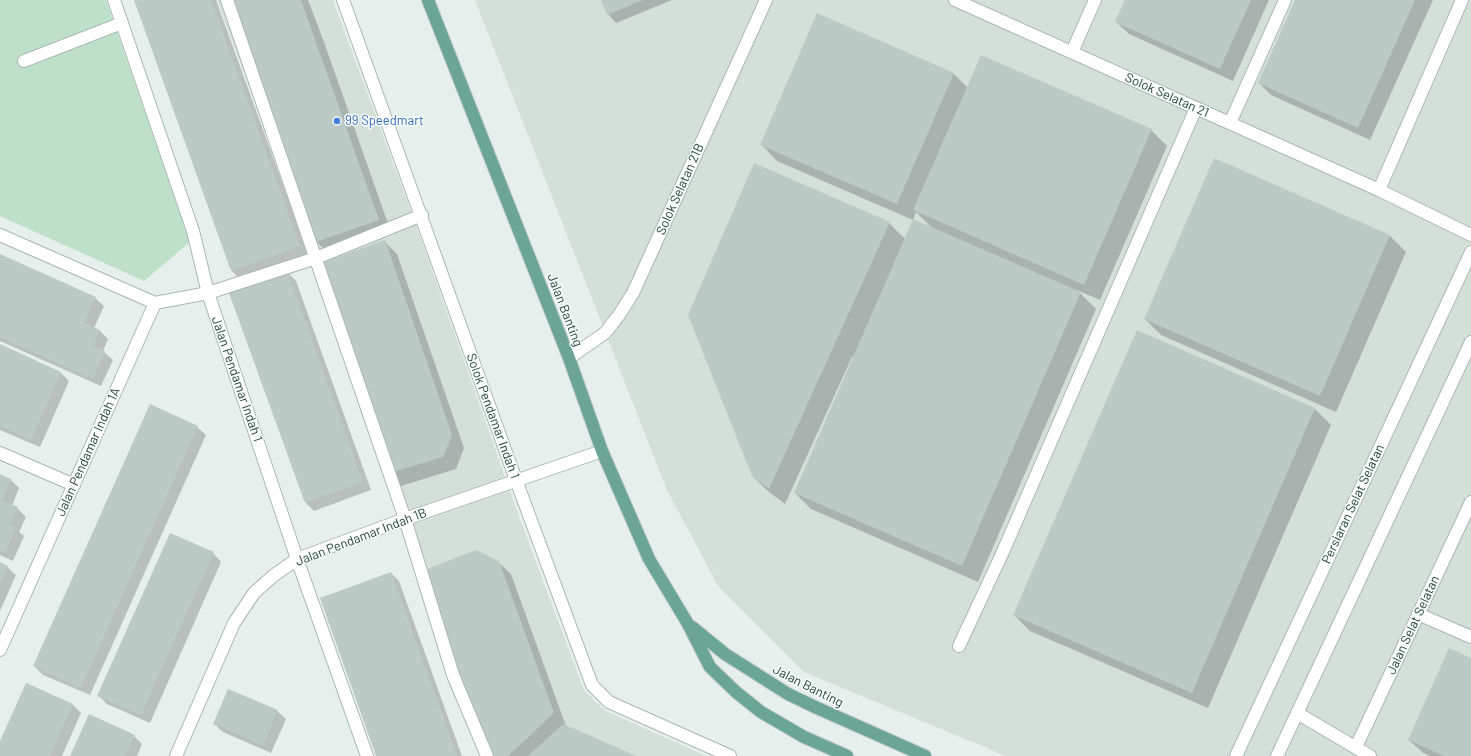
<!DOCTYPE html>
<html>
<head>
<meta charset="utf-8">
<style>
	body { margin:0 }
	canvas { display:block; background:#e6efeb }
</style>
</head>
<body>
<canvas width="1471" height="756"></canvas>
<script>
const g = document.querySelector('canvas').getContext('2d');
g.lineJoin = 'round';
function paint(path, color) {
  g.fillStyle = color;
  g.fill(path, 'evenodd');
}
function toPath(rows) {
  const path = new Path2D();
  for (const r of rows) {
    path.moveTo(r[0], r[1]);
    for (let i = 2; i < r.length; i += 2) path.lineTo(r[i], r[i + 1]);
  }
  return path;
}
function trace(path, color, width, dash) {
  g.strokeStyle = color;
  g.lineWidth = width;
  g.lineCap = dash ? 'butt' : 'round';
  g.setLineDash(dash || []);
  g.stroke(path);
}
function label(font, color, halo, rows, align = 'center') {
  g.font = font + ' Barlow,sans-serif';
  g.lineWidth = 3;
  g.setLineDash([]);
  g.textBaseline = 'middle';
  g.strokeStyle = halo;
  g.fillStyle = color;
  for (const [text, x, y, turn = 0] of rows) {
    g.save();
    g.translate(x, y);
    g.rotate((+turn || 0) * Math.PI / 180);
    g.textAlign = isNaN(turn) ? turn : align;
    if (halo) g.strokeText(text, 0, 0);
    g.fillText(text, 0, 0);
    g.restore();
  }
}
paint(toPath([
	[217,0,333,0,421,239,521,522,584,690,604,710,706,756,493,756,457,675,412,526],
	[475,0,1471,0,1471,756,1006,756,804,672,718,586,667,490]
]), '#d4dfda');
paint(toPath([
	[0,0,106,0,190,242,144,281,0,216]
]), '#bfe0c8');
paint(toPath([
	[135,0,216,0,308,254,240,279,232,271],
	[228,0,308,0,324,42,391,232,329,254,317,242,258,76],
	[602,0,672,0,616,23,608,14],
	[1126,0,1269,0,1233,81,1129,34,1116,22],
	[1296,0,1433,0,1370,140,1271,95,1259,83],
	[953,73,967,87,1151,130,1167,146,1100,300,1077,290,1096,309,978,582,811,509,795,493,854,358,852,357,785,504,769,492,752,476,889,223,905,239,933,229,916,212,913,220,777,161,761,144],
	[1214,160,1390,236,1406,252,1336,412,1161,335,1145,319],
	[384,241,397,254,464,448,456,469,401,486,388,474],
	[0,255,95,298,104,306,94,328,100,331,108,339,103,351,113,360,101,386,0,341],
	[287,272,296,281,371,490,314,511,306,503],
	[1137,332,1315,409,1331,425,1208,708,1030,631,1014,615],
	[0,346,61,373,69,381,40,447,0,430],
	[197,427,206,435,90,695,43,675,34,666],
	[0,475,11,480,19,488,12,506,17,508,26,517,19,532,24,536,13,561,0,555],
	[213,553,221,562,150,723,107,704,98,695],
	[498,562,511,574,566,726,633,756,490,756],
	[0,563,7,567,16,575,0,611],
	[391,573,399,581,462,756,378,756],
	[1471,659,1471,756,1430,756,1422,752,1409,740],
	[27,684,73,705,81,713,62,756,0,756,0,744],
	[277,711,286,719,271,753,223,732,214,724],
	[134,736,142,744,137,756,71,756]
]), '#0003');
paint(toPath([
	[134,0,211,0,300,246,231,271],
	[227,0,301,0,379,220,316,242],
	[601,0,643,0,607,15],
	[1125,0,1251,0,1220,69,1115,22],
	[1295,0,1415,0,1358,128,1258,83],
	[817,13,954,73,897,204,760,145],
	[981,55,1152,129,1084,285,913,210],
	[1214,158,1390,235,1320,396,1144,319],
	[754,163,890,222,769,489,752,476,688,315],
	[913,219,1081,292,962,566,794,493],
	[385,240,452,435,443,457,387,474,315,265],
	[0,254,96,297,84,323,100,330,93,346,105,351,93,379,0,337],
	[287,271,363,482,305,503,229,293],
	[1137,330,1315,408,1192,693,1013,615],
	[0,344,61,372,31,440,0,426],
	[150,404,198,426,81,688,33,666],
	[0,474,11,479,2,500,18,507,10,524,16,527,5,553,0,551],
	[170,533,214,552,141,715,97,696],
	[476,550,499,561,554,713,508,756,489,756,422,571],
	[0,562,8,566,0,584],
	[391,572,406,614,457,756,376,756,320,598],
	[1449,648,1471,658,1471,756,1444,756,1408,740],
	[26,683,73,704,50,756,0,756,0,741],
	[228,689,278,710,263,745,213,724],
	[89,714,135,735,125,756,70,756],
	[563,724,589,735,636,756,528,756]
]), '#bbcac4');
const minor = toPath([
	[114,0,193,231,208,293,297,559,367,756],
	[227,0,405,519,453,675,487,756],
	[343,0,516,480,592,685,609,702,730,756],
	[955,0,1379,190,1471,235],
	[1072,52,1095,0],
	[24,61,122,23],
	[1230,123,1285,0],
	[1379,190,1462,0],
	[0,235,155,303],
	[569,358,605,333,619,315,633,293,766,0],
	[0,453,74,485],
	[1418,614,1471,637],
	[959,646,1002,554,1196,108],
	[0,650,155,303,208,293,316,258,422,215],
	[1297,713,1370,756],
	[1356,747,1471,502],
	[176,756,234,623,254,593,273,576,297,559,405,519,602,451],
	[1236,756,1471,252],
	[1277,756,1471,342]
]);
const major = toPath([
	[428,0,569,358,602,451,649,559,688,624,710,667,736,692,761,712,804,737,847,756],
	[692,627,725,654,788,694,815,707,925,756]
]);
trace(minor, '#a8b8b2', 14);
trace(major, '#c2cac8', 14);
trace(minor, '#fff', 12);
trace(major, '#6aa596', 12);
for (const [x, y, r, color] of [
	[337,121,4,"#3f7fe0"]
]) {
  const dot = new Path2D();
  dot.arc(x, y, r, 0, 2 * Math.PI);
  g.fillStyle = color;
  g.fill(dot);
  trace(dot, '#f7fbf9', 1.5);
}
label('13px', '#24423a', '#f7fbf9', [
	["Solok Selatan 21",1167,95,24],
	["Solok Selatan 21B",680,189,-66],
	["Jalan Banting",565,310,69],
	["Jalan Pendamar Indah 1",237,379,71],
	["Solok Pendamar Indah 1",493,416,70],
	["Jalan Pendamar Indah 1A",88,452,-66],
	["Persiaran Selat Selatan",1353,504,-65],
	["Jalan Pendamar Indah 1B",361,537,-21],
	["Jalan Selat Selatan",1413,625,-65],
	["Jalan Banting",808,686,27]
]);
label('13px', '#366cbe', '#f7fbf9', [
	["99 Speedmart",345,121]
], 'left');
</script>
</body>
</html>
